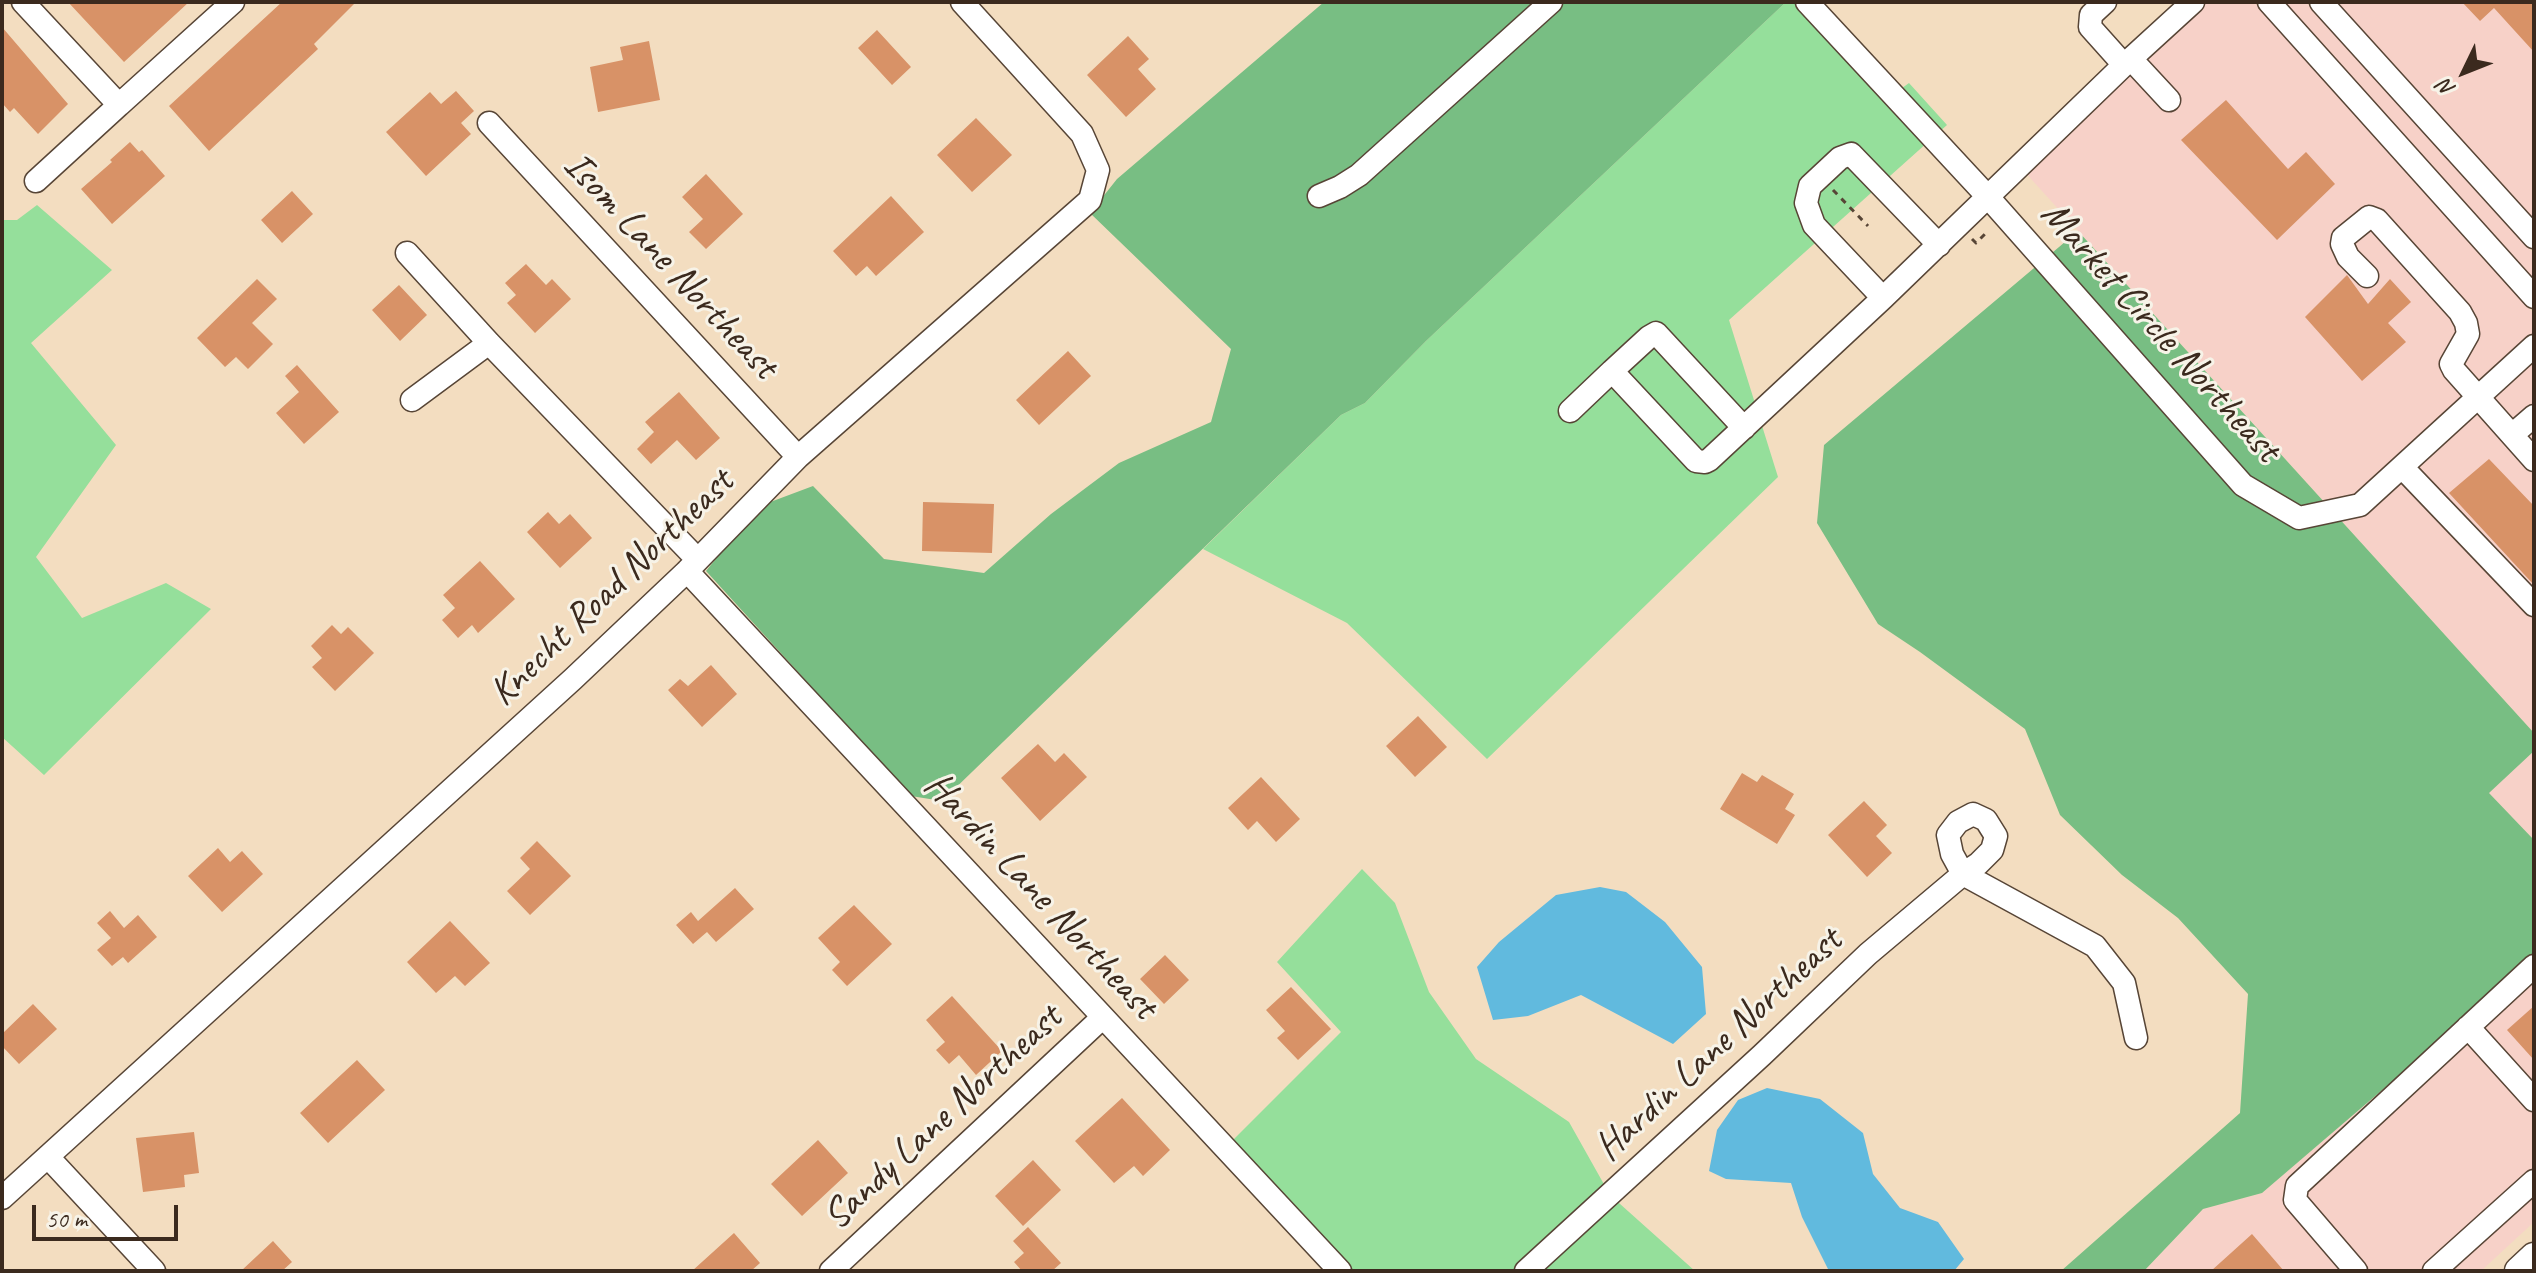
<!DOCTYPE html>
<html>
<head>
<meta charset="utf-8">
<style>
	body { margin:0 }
	#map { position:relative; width:2536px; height:1273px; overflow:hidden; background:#f3ddc0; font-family:Caveat,sans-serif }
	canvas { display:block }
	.frame { position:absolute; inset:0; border:4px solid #3b2a1e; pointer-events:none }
	.north { position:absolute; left:2424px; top:32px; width:80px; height:80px; -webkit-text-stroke:6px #f7f3e8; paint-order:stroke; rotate:227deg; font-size:22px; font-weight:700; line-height:32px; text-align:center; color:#3b2a1e }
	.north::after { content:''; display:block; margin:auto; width:28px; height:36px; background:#3b2a1e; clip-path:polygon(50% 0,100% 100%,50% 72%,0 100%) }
	.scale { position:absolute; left:32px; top:1205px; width:146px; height:36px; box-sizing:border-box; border:4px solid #3b2a1e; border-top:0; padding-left:10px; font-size:24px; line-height:28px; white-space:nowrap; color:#3b2a1e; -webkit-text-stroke:6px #f7f3e8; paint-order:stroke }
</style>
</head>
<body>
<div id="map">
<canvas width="2536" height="1273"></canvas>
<div class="frame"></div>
<div class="north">N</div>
<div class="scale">50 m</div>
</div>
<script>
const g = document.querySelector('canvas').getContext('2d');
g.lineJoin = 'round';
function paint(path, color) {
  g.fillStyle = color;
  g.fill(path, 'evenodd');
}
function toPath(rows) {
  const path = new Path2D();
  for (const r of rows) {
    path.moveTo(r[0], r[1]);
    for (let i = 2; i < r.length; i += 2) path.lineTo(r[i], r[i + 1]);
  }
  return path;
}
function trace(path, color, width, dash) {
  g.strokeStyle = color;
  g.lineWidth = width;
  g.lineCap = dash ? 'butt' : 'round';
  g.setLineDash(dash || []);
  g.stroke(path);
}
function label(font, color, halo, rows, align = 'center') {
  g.font = font + ' Caveat,sans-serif';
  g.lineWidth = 6;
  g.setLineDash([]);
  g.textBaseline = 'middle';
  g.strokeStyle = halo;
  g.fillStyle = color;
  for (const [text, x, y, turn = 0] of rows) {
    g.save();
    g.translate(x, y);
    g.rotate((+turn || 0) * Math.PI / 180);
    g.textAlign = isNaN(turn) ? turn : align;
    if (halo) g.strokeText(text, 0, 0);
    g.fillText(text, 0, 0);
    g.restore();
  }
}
paint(toPath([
	[2180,2,2254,2,2534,314,2534,733,2012,158],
	[2284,2,2306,2,2534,254,2534,280],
	[2336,2,2534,2,2534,220],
	[2534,751,2534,840,2488,793],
	[2534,960,2534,1222,2481,1271,2144,1271,2203,1209,2262,1193]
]), '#f7d1c8');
paint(toPath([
	[1786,2,1823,2,1891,96,1909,83,1947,125,1729,320,1778,477,1487,759,1347,623,1203,549,1341,415,1365,403,1426,341],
	[37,205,112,270,31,343,116,445,36,557,82,618,166,583,211,609,44,775,2,737,2,220,17,220],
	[1362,869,1395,903,1429,992,1476,1059,1569,1122,1610,1195,1695,1271,1335,1271,1224,1149,1341,1032,1277,962]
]), '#95df9b');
paint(toPath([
	[1324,2,1786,2,1426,341,1365,403,1341,415,942,801,911,796,706,571,757,507,813,486,884,559,984,573,1051,514,1119,463,1211,422,1231,349,1090,213,1117,179],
	[2078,231,2534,733,2534,751,2489,793,2534,840,2534,960,2262,1193,2203,1209,2144,1271,2061,1271,2240,1113,2248,994,2178,918,2122,875,2060,815,2025,729,1920,652,1878,624,1817,523,1824,445]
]), '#78be83');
paint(toPath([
	[1600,887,1626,892,1665,922,1702,967,1706,1014,1673,1044,1581,995,1528,1016,1493,1020,1477,967,1499,942,1556,895],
	[1767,1088,1820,1099,1863,1133,1873,1174,1900,1208,1938,1222,1964,1259,1954,1271,1829,1271,1802,1217,1791,1183,1726,1179,1709,1171,1717,1130,1738,1100]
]), '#61bade');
paint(toPath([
	[68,2,189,2,124,62],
	[282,2,356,2,314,44,318,49,209,151,169,106],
	[2462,2,2534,2,2534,52,2494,8,2480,21],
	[2,27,68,104,38,134,14,108,10,112,2,103],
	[877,30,911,67,892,85,858,48],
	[1128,36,1149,59,1138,69,1156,89,1126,117,1087,75],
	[649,41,660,100,598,112,590,67,623,60,620,47],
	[456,91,474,111,461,123,471,134,426,176,386,132,430,92,441,104],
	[2226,100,2288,169,2306,152,2335,184,2277,240,2181,140],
	[976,118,1012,155,972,192,937,155],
	[130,142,139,152,142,150,165,176,112,224,81,189,112,162,110,160],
	[706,174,743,214,706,249,689,232,703,219,682,197],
	[292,191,313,214,282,243,261,220],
	[891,196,924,232,876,276,867,266,856,276,833,251],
	[526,264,546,285,552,279,571,299,535,333,507,303,516,295,505,283],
	[2347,275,2368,304,2390,279,2411,302,2388,323,2406,342,2362,381,2305,317],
	[257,279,277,299,252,323,273,344,248,369,236,357,225,367,197,338],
	[399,285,427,315,400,341,372,310],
	[1068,351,1091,376,1039,425,1016,400],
	[297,365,339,412,304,444,276,413,299,392,285,376],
	[679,392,720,438,696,460,677,440,651,464,637,449,654,432,645,422],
	[2489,459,2534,506,2534,585,2449,493],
	[923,502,994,504,992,553,922,551],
	[548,512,559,524,570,514,592,538,560,568,527,532],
	[480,561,515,599,478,633,472,625,458,638,442,620,455,608,443,595],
	[332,625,341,634,348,627,374,653,335,691,312,667,322,658,311,646],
	[711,665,737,694,702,727,668,690,680,679,688,686],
	[1418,716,1447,747,1415,777,1386,746],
	[1038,744,1055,762,1064,753,1087,777,1040,821,1001,778],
	[1742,773,1757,782,1762,775,1794,794,1785,809,1795,815,1777,844,1720,809],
	[1261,777,1300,819,1276,842,1257,821,1248,830,1228,808],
	[1864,801,1887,825,1876,836,1892,853,1867,877,1828,835],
	[537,841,571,876,530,915,507,891,530,869,520,858],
	[218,848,230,862,242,851,263,874,222,912,188,876],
	[735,888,754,909,716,942,707,932,693,944,676,925,691,912,698,921],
	[854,905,892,944,847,986,832,970,840,962,818,938],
	[110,911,124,928,138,915,157,937,128,963,123,957,112,966,97,950,111,938,97,923],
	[450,921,490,963,465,986,455,976,436,993,407,962],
	[1165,955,1189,980,1164,1004,1140,979],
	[1291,987,1331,1029,1298,1060,1277,1038,1285,1031,1266,1010],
	[952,996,1002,1051,976,1075,959,1055,949,1064,936,1050,945,1042,926,1020],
	[33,1004,57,1029,19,1064,2,1046,2,1034],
	[2534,1006,2534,1060,2507,1030],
	[357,1060,385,1090,328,1143,300,1113],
	[1122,1098,1170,1150,1143,1176,1134,1166,1114,1183,1075,1141],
	[194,1132,199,1173,184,1175,185,1187,143,1192,136,1138],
	[818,1140,848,1173,802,1216,771,1184],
	[1033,1160,1061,1190,1023,1226,995,1196],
	[1028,1227,1061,1263,1052,1271,1022,1271,1014,1262,1024,1253,1013,1241],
	[734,1233,760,1263,751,1271,692,1271],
	[2252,1234,2284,1271,2211,1271],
	[273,1241,292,1262,282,1271,241,1271]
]), '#d89267');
const minor = toPath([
	[23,2,119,105,233,2],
	[1807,2,1988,197,2243,485,2299,518,2360,505,2534,346],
	[2105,2,2091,15,2090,27,2124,65],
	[2269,2,2534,297],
	[2321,2,2534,237],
	[2131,59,2169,100],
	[489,123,798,457],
	[36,181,119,105],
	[1319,196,1340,187,1359,175,1551,2],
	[407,253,489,343,697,559],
	[2367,276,2348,257,2342,244,2343,238,2369,217,2377,220,2460,312,2466,323,2468,334,2451,364,2454,370,2534,460],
	[1883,298,1814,225,1806,203,1810,186,1840,158,1851,154,1939,245],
	[1612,371,1649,337,1656,333,1744,428],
	[412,400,489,343],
	[1570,411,1612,371,1696,461,1705,462,1709,460,1883,298,2124,65,2193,2],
	[2512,435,2534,416],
	[2402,467,2534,605],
	[687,571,1340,1271],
	[2468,1027,2534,1100],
	[48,1157,154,1271],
	[2,1198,573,679,687,571,798,457,1090,200,1098,170,1082,134,962,2],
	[831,1271,1103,1017],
	[1526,1271,1762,1055,1868,954,1963,874,1978,864,1992,850,1996,836,1986,820,1973,814,1958,822,1948,835,1952,854,1963,874,2095,946,2124,983,2136,1038],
	[2356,1271,2295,1200,2297,1186,2534,966],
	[2434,1271,2534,1181]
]);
const major = toPath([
	[2519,1271,2534,1257]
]);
trace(minor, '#574536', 25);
trace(major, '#574536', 31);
trace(toPath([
	[1833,190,1868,226],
	[1972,239,1976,243,1987,232]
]), '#574536', 3, [6, 6]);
trace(minor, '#fff', 22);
trace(major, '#fff', 28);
label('40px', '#3b2a1e', '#f7f3e8', [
	["Isom Lane Northeast",670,266,47],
	["Market Circle Northeast",2160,332,48],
	["Knecht Road Northeast",612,588,-44],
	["Hardin Lane Northeast",1040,896,47],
	["Hardin Lane Northeast",1719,1045,-43],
	["Sandy Lane Northeast",943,1118,-43]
]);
</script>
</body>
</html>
